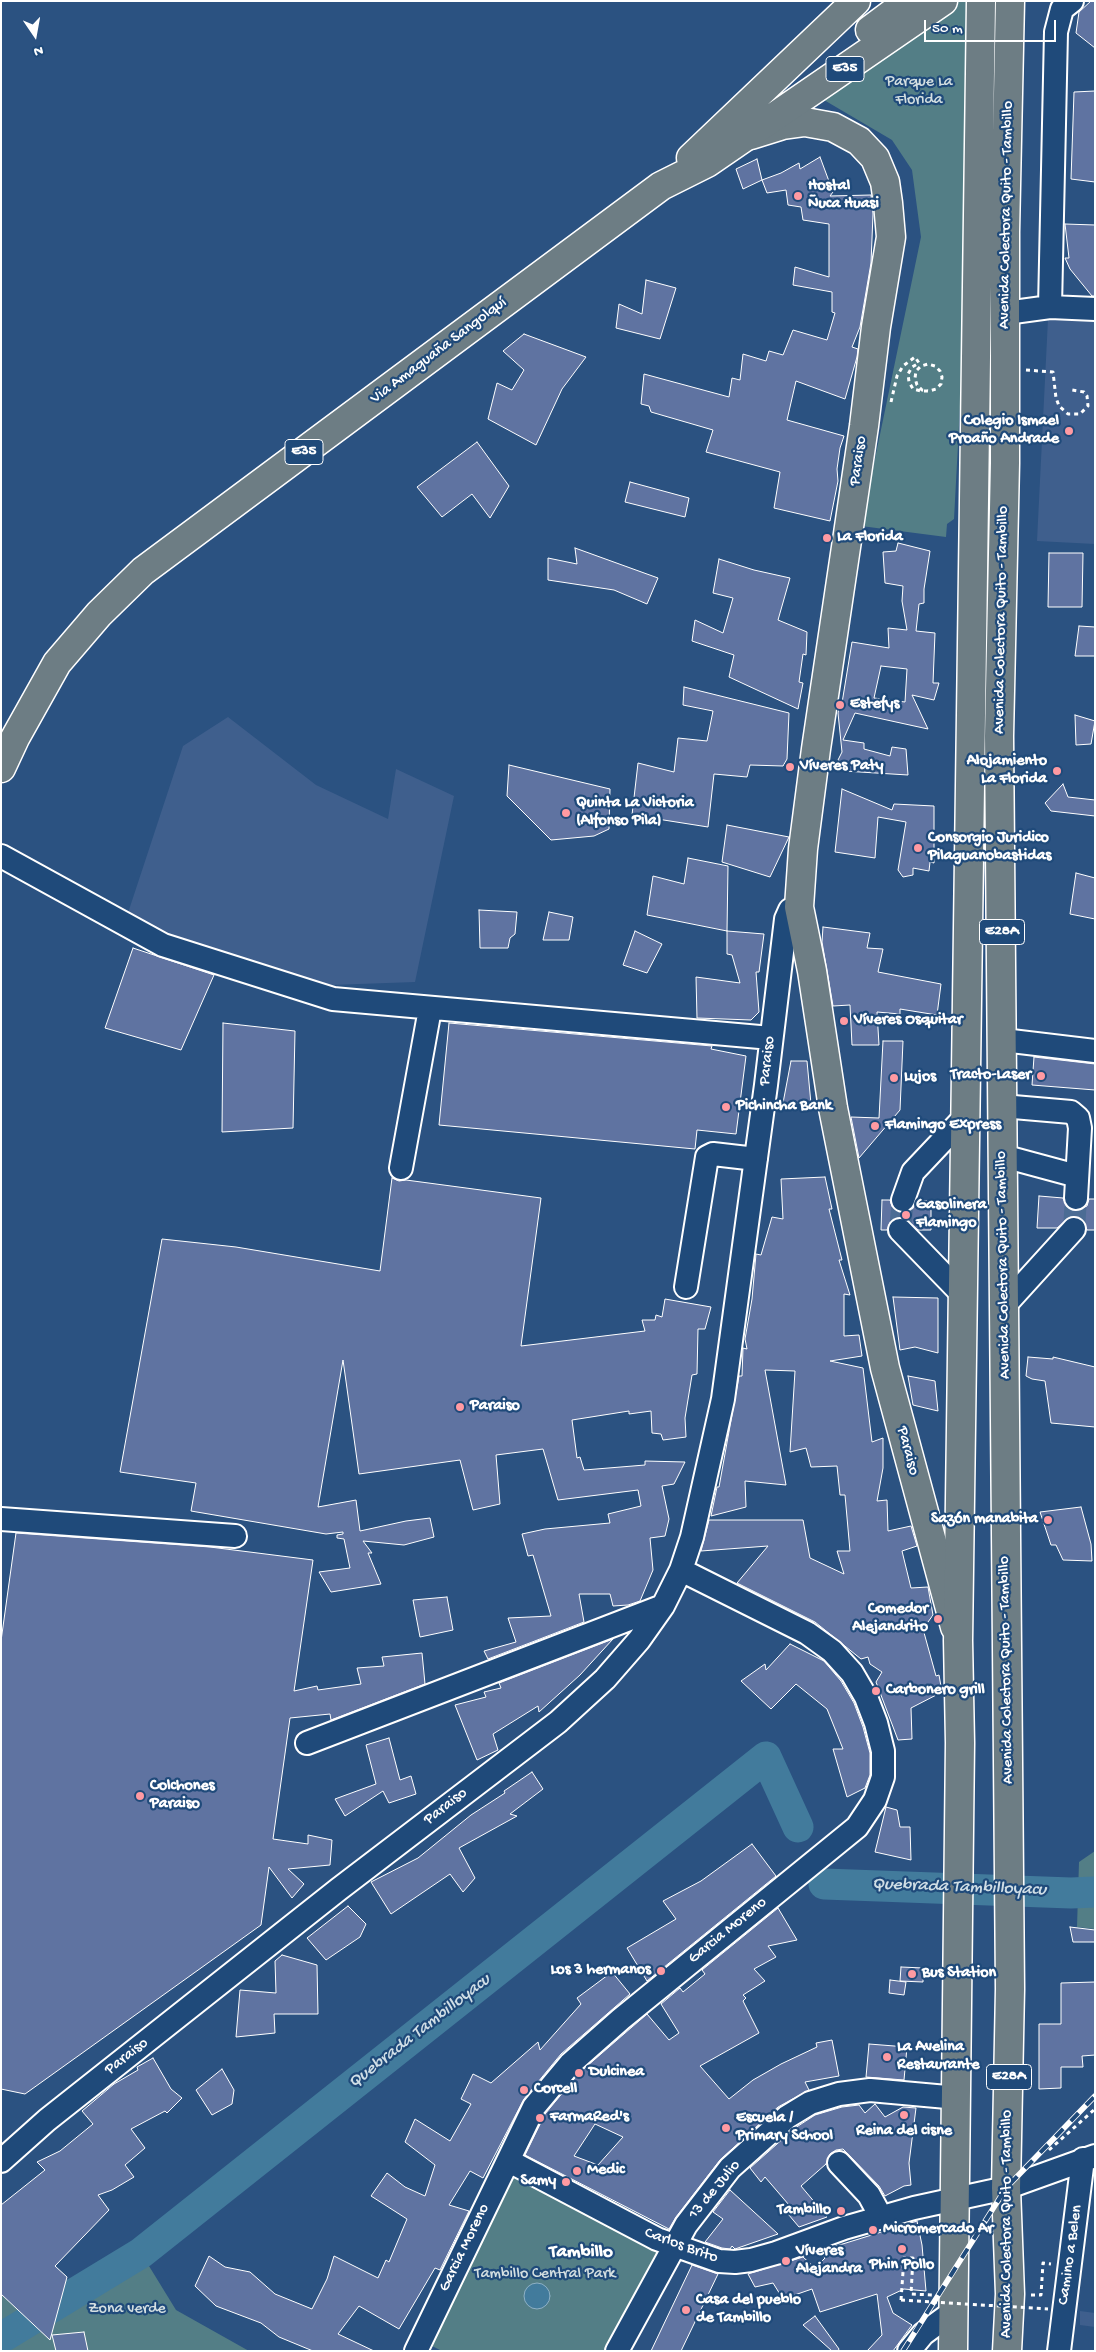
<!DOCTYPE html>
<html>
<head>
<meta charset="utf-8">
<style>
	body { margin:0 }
	#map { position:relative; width:1096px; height:2352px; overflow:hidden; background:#2b5281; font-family:"Gochi Hand",sans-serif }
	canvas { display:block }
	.frame { position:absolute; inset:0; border:2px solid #fff; pointer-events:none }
	.north { position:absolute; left:10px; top:10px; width:50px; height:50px; -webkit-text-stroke:4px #1f4a7a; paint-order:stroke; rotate:168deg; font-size:14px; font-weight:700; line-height:20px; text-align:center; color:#fff }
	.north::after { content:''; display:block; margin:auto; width:18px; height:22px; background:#fff; clip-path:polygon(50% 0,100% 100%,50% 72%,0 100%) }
	.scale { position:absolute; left:924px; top:20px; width:132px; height:22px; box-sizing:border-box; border:2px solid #fff; border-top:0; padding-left:6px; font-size:15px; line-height:18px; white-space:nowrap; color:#fff; -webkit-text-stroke:4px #1f4a7a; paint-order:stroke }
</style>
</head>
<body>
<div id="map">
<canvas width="1096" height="2352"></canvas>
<div class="frame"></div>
<div class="north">N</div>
<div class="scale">50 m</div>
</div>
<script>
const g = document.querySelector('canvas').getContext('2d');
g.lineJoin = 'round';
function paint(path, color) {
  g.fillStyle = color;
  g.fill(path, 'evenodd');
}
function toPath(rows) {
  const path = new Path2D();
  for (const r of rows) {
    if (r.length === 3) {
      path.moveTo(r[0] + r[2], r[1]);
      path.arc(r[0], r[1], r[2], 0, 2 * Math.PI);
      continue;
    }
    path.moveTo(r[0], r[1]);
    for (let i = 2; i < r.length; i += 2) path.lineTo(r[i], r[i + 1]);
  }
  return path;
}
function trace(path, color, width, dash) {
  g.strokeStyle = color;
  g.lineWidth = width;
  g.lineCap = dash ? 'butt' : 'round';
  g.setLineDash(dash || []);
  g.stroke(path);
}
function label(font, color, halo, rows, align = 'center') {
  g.font = font + ' "Gochi Hand",sans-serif';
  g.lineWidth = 4.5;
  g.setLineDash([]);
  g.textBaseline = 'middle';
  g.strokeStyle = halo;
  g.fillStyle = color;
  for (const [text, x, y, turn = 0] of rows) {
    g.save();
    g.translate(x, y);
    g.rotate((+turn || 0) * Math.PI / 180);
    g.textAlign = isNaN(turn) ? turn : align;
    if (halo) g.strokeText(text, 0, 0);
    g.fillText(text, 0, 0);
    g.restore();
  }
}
paint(toPath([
	[1048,319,1095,321,1095,544,1037,541],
	[228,717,316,785,388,819,396,769,454,796,415,982,331,985,245,962,126,919,183,746],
	[1080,2311,1095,2313,1095,2327,1080,2325]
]), '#3f5f8d');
paint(toPath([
	[956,1,975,1,975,126,954,519,947,524,946,537,861,526,921,237,912,170,892,140,824,100,877,53],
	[1095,1851,1095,1929,1077,1927,1079,1862],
	[510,2174,665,2249,608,2351,442,2351,428,2344],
	[141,2253,176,2310,249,2351,1,2351,1,2294,31,2322]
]), '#537e86');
const water = toPath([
	[537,2296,13]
]);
paint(water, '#427b9c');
trace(water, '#8eb0c4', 1);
trace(toPath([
	[824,1884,1071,1893,1095,1892],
	[1,2338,141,2253,766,1757,798,1827]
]), '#427b9c', 31);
const building = toPath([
	[1091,1,1095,1,1095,48,1076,33,1079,12,1091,1],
	[1095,91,1095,182,1071,179,1074,92,1095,91],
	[820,157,833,192,830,196,871,195,873,214,871,263,860,327,852,347,858,349,857,357,845,399,796,381,787,420,844,436,840,448,837,469,838,481,830,521,774,508,780,472,706,452,713,430,651,412,649,406,641,404,644,374,729,397,732,378,740,380,743,354,766,361,769,351,783,355,793,330,827,340,835,313,832,312,832,292,793,285,795,267,829,277,829,224,803,220,801,207,788,205,786,190,767,193,762,180,781,173,799,163,800,169,820,157],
	[757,159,762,180,743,189,736,169,757,159],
	[1065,224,1095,225,1095,296,1092,296,1070,269,1065,258,1069,258,1065,224],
	[646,280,676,288,660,339,616,328,619,304,642,314,646,280],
	[524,334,586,357,562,389,536,445,488,419,497,383,512,390,524,370,503,351,524,334],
	[477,442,509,486,490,518,472,494,442,517,417,487,477,442],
	[630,482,689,498,685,517,625,502,630,482],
	[898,543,930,551,924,589,924,603,919,604,916,631,935,633,933,683,939,683,934,700,912,695,928,729,855,713,843,740,864,743,864,749,890,756,892,747,906,749,908,775,844,771,845,766,838,760,842,752,838,713,840,703,842,703,852,642,889,648,888,628,907,630,902,601,903,586,885,583,883,552,896,551,898,543],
	[881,666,907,669,905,702,874,698,881,666],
	[575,548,658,578,647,604,614,590,548,580,548,558,577,564,575,548],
	[1049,553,1083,553,1082,607,1048,607,1049,553],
	[719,559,754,570,790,578,778,620,807,632,806,655,803,654,799,682,803,683,798,709,729,677,734,655,692,641,695,620,723,633,733,598,713,593,719,559],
	[1079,626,1095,627,1095,656,1075,656,1079,626],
	[684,687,789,713,787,759,783,766,750,765,747,777,714,774,708,827,632,815,638,763,674,772,678,738,707,741,713,711,683,705,684,687],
	[1075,715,1095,721,1091,744,1076,745,1075,715],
	[509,765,610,789,609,829,594,836,551,840,507,796,509,765],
	[1063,784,1068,797,1095,800,1095,816,1051,811,1045,803,1063,784],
	[842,789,892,810,894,804,934,806,934,863,930,862,929,871,913,868,913,875,903,877,898,870,906,822,878,817,875,858,835,852,842,789],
	[727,825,789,837,770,877,722,862,727,825],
	[688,858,728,866,727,931,647,915,653,876,684,884,688,858],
	[1076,873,1095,878,1095,919,1070,914,1076,873],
	[479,910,517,912,515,934,510,938,508,948,480,948,479,910],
	[549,912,573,917,569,940,543,940,549,912],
	[823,927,870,933,867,948,883,949,878,972,941,984,937,1015,900,1009,900,1014,877,1012,879,1045,852,1045,850,1005,833,1006,822,942,823,927],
	[635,931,662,944,647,973,623,965,635,931],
	[727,931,764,934,759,972,756,972,759,1012,751,1020,697,1018,696,977,740,983,732,955,727,954,727,931],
	[133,948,214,975,181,1050,105,1028,133,948],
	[223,1023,295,1031,293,1128,222,1132,223,1023],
	[449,1023,712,1046,711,1049,746,1056,736,1134,697,1130,695,1149,439,1125,449,1023],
	[883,1041,903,1041,900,1110,859,1158,851,1117,879,1118,883,1041],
	[1034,1057,1095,1064,1095,1090,1032,1085,1034,1057],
	[791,1061,807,1061,811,1104,783,1103,791,1061],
	[825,1177,832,1209,829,1209,842,1260,839,1260,850,1295,844,1294,844,1336,859,1335,862,1356,830,1361,863,1368,872,1442,883,1438,883,1468,877,1501,887,1500,888,1531,911,1526,917,1546,902,1551,911,1588,928,1587,933,1615,923,1629,936,1676,939,1675,942,1692,911,1708,912,1739,898,1740,876,1682,882,1672,870,1664,868,1657,861,1659,815,1622,737,1583,768,1546,701,1551,709,1520,803,1520,810,1558,844,1574,837,1551,850,1551,845,1495,840,1495,837,1466,811,1467,806,1448,790,1452,795,1371,765,1370,786,1485,745,1481,746,1507,711,1516,717,1487,719,1487,739,1376,742,1376,743,1348,747,1349,745,1339,752,1299,756,1254,761,1255,772,1217,783,1219,781,1179,825,1177],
	[392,1178,399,1181,406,1180,541,1198,521,1346,645,1331,642,1320,655,1320,656,1315,662,1317,665,1299,711,1307,705,1329,698,1329,697,1374,692,1375,685,1418,686,1437,663,1440,661,1434,652,1433,651,1411,629,1414,629,1411,572,1420,577,1458,580,1457,584,1470,645,1465,645,1461,685,1462,674,1484,662,1486,669,1519,665,1536,650,1538,653,1570,640,1601,628,1605,613,1606,610,1594,579,1594,584,1622,488,1659,484,1651,516,1642,508,1618,551,1616,533,1555,528,1556,522,1534,545,1529,610,1523,608,1514,641,1506,638,1490,558,1500,543,1449,496,1455,500,1504,473,1510,460,1460,359,1474,343,1360,318,1507,356,1500,360,1531,406,1521,430,1518,434,1537,404,1545,363,1541,372,1553,368,1553,381,1584,331,1592,319,1572,350,1568,344,1539,337,1538,337,1535,343,1534,343,1532,326,1534,191,1511,196,1483,120,1472,162,1239,236,1247,380,1271,392,1178],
	[1039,1196,1063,1198,1068,1209,1076,1211,1087,1206,1089,1199,1095,1199,1095,1230,1087,1230,1083,1220,1076,1216,1070,1217,1057,1228,1037,1228,1039,1196],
	[882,1200,890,1200,893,1209,905,1213,912,1210,917,1200,931,1201,931,1230,918,1230,903,1217,891,1220,887,1230,881,1230,882,1200],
	[893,1297,938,1298,938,1353,915,1347,900,1350,893,1297],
	[1028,1357,1053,1359,1053,1357,1095,1367,1095,1427,1051,1423,1045,1381,1032,1379,1026,1376,1028,1357],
	[908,1376,935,1381,938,1411,913,1405,908,1376],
	[1081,1507,1091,1544,1092,1561,1063,1560,1056,1545,1051,1545,1040,1512,1081,1507],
	[16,1533,210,1547,313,1560,294,1691,317,1686,318,1690,361,1684,357,1668,384,1666,382,1657,422,1653,425,1684,331,1720,330,1714,290,1718,273,1839,308,1844,308,1835,332,1840,330,1865,288,1869,304,1884,292,1898,269,1867,261,1925,25,2094,1,2089,1,1641,16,1533],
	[447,1597,453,1630,420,1637,413,1600,447,1597],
	[613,1639,580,1675,539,1712,538,1706,493,1734,498,1750,477,1760,455,1705,486,1697,484,1692,501,1688,499,1683,613,1639],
	[790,1644,824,1661,841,1681,854,1703,863,1727,870,1753,870,1775,865,1788,847,1797,833,1749,843,1749,827,1709,796,1684,771,1709,741,1681,765,1664,766,1670,790,1644],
	[389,1738,400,1780,411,1776,416,1794,389,1803,383,1791,345,1816,335,1799,376,1784,366,1745,389,1738],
	[532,1772,543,1789,510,1814,517,1816,459,1848,475,1878,463,1892,450,1874,391,1914,371,1882,418,1858,471,1815,505,1793,504,1791,532,1772],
	[886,1807,897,1810,900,1827,910,1827,911,1860,875,1852,886,1807],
	[752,1844,776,1876,647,1981,627,1948,676,1919,663,1901,701,1881,752,1844],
	[348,1906,366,1924,360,1937,326,1960,307,1938,348,1906],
	[778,1908,797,1940,768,1946,776,1957,754,1969,765,1981,743,1995,746,1998,743,2001,759,2033,700,2066,729,2099,753,2080,781,2064,817,2047,816,2043,832,2040,839,2076,805,2082,809,2090,778,2107,720,2160,676,2217,669,2229,525,2155,545,2114,579,2073,647,2014,669,2040,679,2033,661,2004,680,1988,683,1992,705,1974,702,1970,778,1908],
	[595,2124,623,2137,598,2165,574,2156,595,2124],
	[1070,1927,1095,1930,1095,1942,1073,1942,1070,1927],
	[282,1955,317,1965,318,2014,274,2014,275,2033,236,2037,240,1990,276,1993,275,1961,282,1955],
	[901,1967,923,1968,923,1982,900,1981,901,1967],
	[612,1972,630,1994,561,2054,524,2099,483,2178,470,2171,449,2205,469,2211,440,2270,435,2268,399,2329,359,2306,338,2334,374,2351,313,2351,279,2337,261,2323,216,2306,195,2286,209,2256,225,2267,250,2272,275,2294,312,2309,327,2279,334,2256,378,2278,386,2260,389,2262,407,2219,371,2196,387,2173,405,2187,425,2196,435,2165,405,2142,415,2119,450,2141,471,2104,461,2099,473,2074,491,2083,538,2042,540,2050,581,2004,577,1998,612,1972],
	[890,1980,906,1982,904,1995,889,1993,890,1980],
	[1095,1982,1095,2055,1082,2056,1083,2067,1061,2067,1061,2088,1039,2089,1039,2024,1061,2024,1061,1983,1095,1982],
	[869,2044,907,2047,904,2080,866,2077,869,2044],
	[153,2058,171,2089,182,2098,167,2113,165,2111,131,2129,145,2148,125,2165,134,2177,112,2190,98,2195,109,2210,55,2266,67,2277,50,2340,1,2294,1,2205,45,2170,37,2162,60,2151,93,2124,82,2111,114,2084,138,2070,137,2067,153,2058],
	[222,2069,234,2090,232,2104,212,2115,196,2090,222,2069],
	[875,2104,885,2117,903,2107,916,2108,909,2163,911,2185,904,2186,885,2196,879,2186,843,2149,836,2150,830,2154,826,2164,801,2186,827,2217,799,2227,783,2208,789,2205,765,2177,761,2182,750,2168,795,2128,815,2115,842,2107,859,2105,865,2113,875,2104],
	[730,2190,765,2222,778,2234,735,2249,732,2246,730,2249,722,2248,705,2242,723,2219,713,2212,730,2190],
	[917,2221,922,2245,926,2291,904,2289,887,2297,893,2313,912,2325,893,2351,867,2351,882,2335,877,2294,820,2312,812,2289,783,2299,773,2283,755,2287,748,2274,803,2257,815,2268,825,2258,820,2251,917,2221],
	[692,2265,718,2274,681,2351,651,2351,692,2265],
	[815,2316,839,2349,838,2351,832,2351,803,2325,815,2316],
	[84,2332,88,2351,56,2351,52,2335,84,2332]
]);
paint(building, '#5f73a1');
trace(building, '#fff', 1);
trace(toPath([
	[1074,1229,1076,1198],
	[900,1230,903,1200]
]), '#4b6c94', 22, [22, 11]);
const minor = toPath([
	[1050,307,1056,32,1062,9,1072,1],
	[1006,313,1050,307,1095,309],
	[1,856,163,945,333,999,771,1038],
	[1003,1040,1095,1051],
	[1002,1106,1071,1112,1078,1118,1080,1128,1076,1198],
	[1003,1156,1077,1176],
	[401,1168,430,1009],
	[903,1200,913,1172,965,1117],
	[900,1230,963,1295],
	[686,1287,707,1157,713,1154,756,1159],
	[1004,1306,1074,1229],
	[1,1519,235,1536],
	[307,1743,663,1606],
	[1,2161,47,2120,339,1889,558,1722,605,1679,639,1640,663,1606,681,1570,692,1537,723,1399,766,1085,786,919,790,910,799,907],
	[509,2161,657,2239,719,2261,735,2262,751,2260,776,2253,844,2228,914,2208,1006,2188,1095,2156],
	[839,2163,869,2195,881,2217],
	[416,2351,534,2107,570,2064,621,2019,857,1827,875,1800,883,1777,883,1751,876,1723,866,1697,852,1673,832,1651,807,1633,681,1570],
	[617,2351,686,2225,730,2168,787,2117,810,2103,839,2094,870,2090,958,2098],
	[909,2351,923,2334,954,2311],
	[1059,2351,1083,2159]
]);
const major = toPath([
	[751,135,783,125,805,122,833,127,859,141,875,158,885,182,888,203,891,237,876,327,864,426,816,749,803,849,799,907,812,971,833,1108,885,1368,955,1627]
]);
const highway = toPath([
	[870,30,909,1],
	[691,158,856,1],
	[1,768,15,738,57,663,99,614,143,571,661,186,707,163,943,1],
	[953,2351,960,1743,958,1640,981,1],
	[1007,2351,1010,2294,1006,2188,1010,1989,999,736,1005,463,1005,232,1010,1]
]);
trace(minor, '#fff', 26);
trace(major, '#fff', 31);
trace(highway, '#fff', 31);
trace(toPath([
	[1026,370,1053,372,1056,398,1059,406,1068,414,1080,414,1088,406,1087,396,1084,392,1072,390],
	[891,402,897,376,903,366,915,357,919,363,912,367,908,374,909,382,913,389,921,391,929,391,936,389,941,384,942,377,940,371,935,366,928,364,921,366,916,371,915,378,917,385,922,390,928,391],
	[1049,2150,1095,2109],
	[1031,2295,1041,2295,1043,2263,1051,2264],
	[901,2300,904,2258,913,2258,911,2294,933,2295]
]), '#fff', 3, [4, 4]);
trace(minor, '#1f4a7a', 22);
trace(major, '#6d7d84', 28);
trace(highway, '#6d7d84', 28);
const rail = toPath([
	[903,2351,1006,2188,1095,2096]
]);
trace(rail, '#fff', 5.5);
trace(rail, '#1f4a7a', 4, [11]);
trace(toPath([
	[901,2300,1048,2309]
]), '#fff', 3, [4, 4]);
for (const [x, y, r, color] of [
	[798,196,5,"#ff9aa2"],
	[1069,431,5,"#ff9aa2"],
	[827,538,5,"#ff9aa2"],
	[840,705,5,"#ff9aa2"],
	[790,767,5,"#ff9aa2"],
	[1057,771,5,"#ff9aa2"],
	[566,813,5,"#ff9aa2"],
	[918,848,5,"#ff9aa2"],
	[844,1021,5,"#ff9aa2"],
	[1041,1076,5,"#ff9aa2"],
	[894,1078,5,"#ff9aa2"],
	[726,1107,5,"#ff9aa2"],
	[875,1126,5,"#ff9aa2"],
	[906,1215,5,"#ff9aa2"],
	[460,1407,5,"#ff9aa2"],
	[1048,1520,5,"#ff9aa2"],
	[938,1619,5,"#ff9aa2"],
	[876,1691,5,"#ff9aa2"],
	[140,1796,5,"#ff9aa2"],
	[661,1971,5,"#ff9aa2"],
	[912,1974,5,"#ff9aa2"],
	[887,2057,5,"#ff9aa2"],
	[579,2073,5,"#ff9aa2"],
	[524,2090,5,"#ff9aa2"],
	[904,2115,5,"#ff9aa2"],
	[540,2118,5,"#ff9aa2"],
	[726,2128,5,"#ff9aa2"],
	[577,2171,5,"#ff9aa2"],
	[566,2182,5,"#ff9aa2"],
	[841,2211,5,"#ff9aa2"],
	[873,2230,5,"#ff9aa2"],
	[902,2249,5,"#ff9aa2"],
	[786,2261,5,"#ff9aa2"],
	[686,2310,5,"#ff9aa2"]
]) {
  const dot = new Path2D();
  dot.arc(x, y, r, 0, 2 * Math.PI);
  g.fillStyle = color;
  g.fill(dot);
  trace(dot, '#1f4a7a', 2);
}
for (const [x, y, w] of [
	[845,69,38],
	[304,452,38],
	[1002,932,45],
	[1009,2077,45]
]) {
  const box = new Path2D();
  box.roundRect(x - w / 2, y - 12.5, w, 25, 4);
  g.fillStyle = '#1f4a7a';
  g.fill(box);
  trace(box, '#fff', 1);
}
label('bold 15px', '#fff', null, [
	["E35",845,69],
	["E35",304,452],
	["E28A",1002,932],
	["E28A",1009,2077]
]);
label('16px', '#d4dfe1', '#1f4a7a', [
	["Parque La",919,83],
	["Florida",919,101],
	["Tambillo Central Park",545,2275],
	["Zona verde",127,2310]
]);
label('bold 16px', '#fff', '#1f4a7a', [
	["Hostal",808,187],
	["Ñuca Huasi",808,205],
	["Colegio Ismael",1059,422,"right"],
	["Proaño Andrade",1059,440,"right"],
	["La Florida",837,538],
	["Estefys",850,705],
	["Alojamiento",1047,762,"right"],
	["La Florida",1047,780,"right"],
	["Víveres Paty",800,767],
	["Quinta La Victoria",576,804],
	["(Alfonso Pila)",576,822],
	["Consorgio Juridico",928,839],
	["Pilaguanobastidas",928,857],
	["Víveres Osquitar",854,1021],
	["Tracto-Laser",1031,1076,"right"],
	["Lujos",904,1078],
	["Pichincha Bank",736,1107],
	["Flamingo Express",885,1126],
	["Gasolinera",916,1206],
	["Flamingo",916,1224],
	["Paraiso",470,1407],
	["Sazón manabita",1038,1520,"right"],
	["Comedor",928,1610,"right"],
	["Alejandrito",928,1628,"right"],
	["Carbonero grill",886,1691],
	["Colchones",150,1787],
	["Paraiso",150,1805],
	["Los 3 hermanos",651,1971,"right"],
	["Bus Station",922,1974],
	["La Avelina",897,2048],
	["Restaurante",897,2066],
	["Dulcinea",589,2073],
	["Corcell",534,2090],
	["FarmaRed's",550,2118],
	["Escuela /",736,2119],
	["Primary School",736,2137],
	["Reina del cisne",904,2132,"center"],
	["Medic",587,2171],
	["Samy",556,2182,"right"],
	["Tambillo",831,2211,"right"],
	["Micromercado Ar",883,2230],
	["Víveres",796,2252],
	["Alejandra",796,2270],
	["Phin Pollo",902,2266,"center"],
	["Casa del pueblo",696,2301],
	["de Tambillo",696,2319]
], 'left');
label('16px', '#fff', '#1f4a7a', [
	["Avenida Colectora Quito - Tambillo",1007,215,-89],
	["Via Amaguaña Sangolquí",439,351,-37],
	["Paraiso",859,461,-82],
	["Avenida Colectora Quito - Tambillo",1002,620,-89],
	["Paraiso",768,1061,-84],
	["Avenida Colectora Quito - Tambillo",1004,1265,-91],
	["Paraiso",907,1451,75],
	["Avenida Colectora Quito - Tambillo",1007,1670,-91],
	["Paraiso",446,1807,-38],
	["Garcia Moreno",728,1931,-39],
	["Paraiso",127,2057,-38],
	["13 de Julio",715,2190,-50],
	["Avenida Colectora Quito - Tambillo",1008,2224,-90],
	["Carlos Brito",681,2246,20],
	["Garcia Moreno",465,2248,-64],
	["Camino a Belen",1071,2255,-82]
]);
label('italic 18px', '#d0dee6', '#1f4a7a', [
	["Quebrada Tambilloyacu",959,1888,2],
	["Quebrada Tambilloyacu",420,2032,-38]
]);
label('bold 19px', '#fff', '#1f4a7a', [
	["Tambillo",581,2253]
]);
</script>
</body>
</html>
